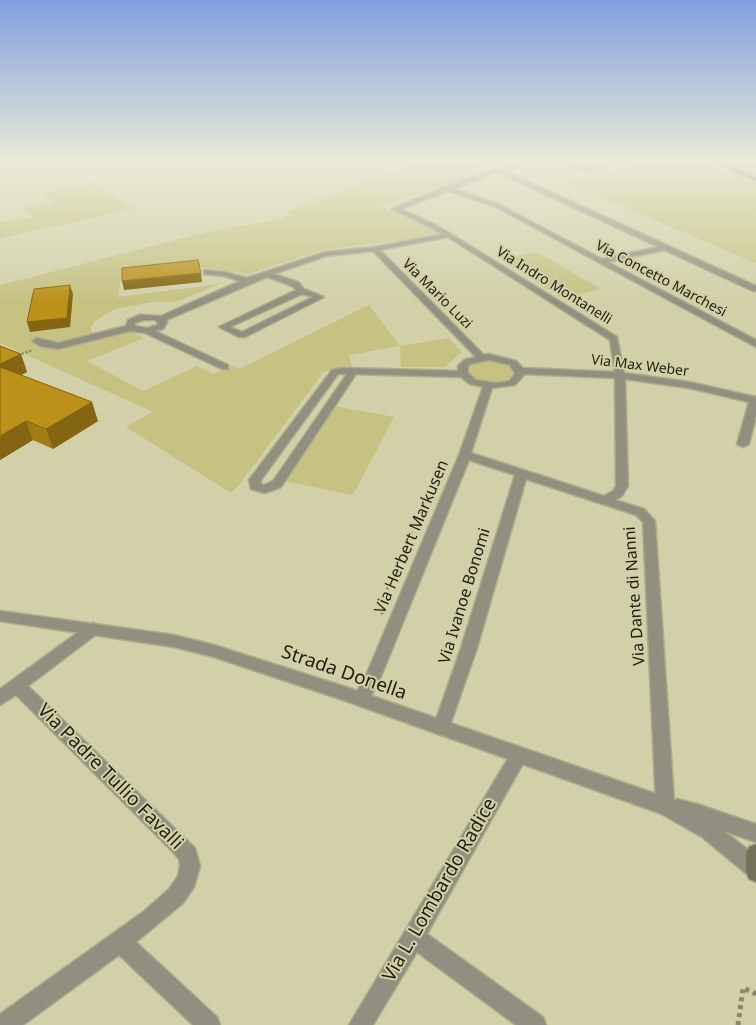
<!DOCTYPE html>
<html>
<head>
<meta charset="utf-8">
<style>
	body { margin:0 }
	canvas { display:block; background:#d1d0a8 }
</style>
</head>
<body>
<canvas width="756" height="1025"></canvas>
<script>
const g = document.querySelector('canvas').getContext('2d');
g.lineJoin = 'round';
function paint(path, color) {
  g.fillStyle = color;
  g.fill(path, 'evenodd');
}
function toPath(rows) {
  const path = new Path2D();
  for (const r of rows) {
    path.moveTo(r[0], r[1]);
    for (let i = 2; i < r.length; i += 2) path.lineTo(r[i], r[i + 1]);
  }
  return path;
}
function trace(path, color, width, dash) {
  g.strokeStyle = color;
  g.lineWidth = width;
  g.lineCap = dash ? 'butt' : 'round';
  g.setLineDash(dash || []);
  g.stroke(path);
}
function label(font, color, halo, rows, align = 'center') {
  g.font = font + ' "Noto Sans",sans-serif';
  g.lineWidth = 4;
  g.setLineDash([]);
  g.textBaseline = 'middle';
  g.strokeStyle = halo;
  g.fillStyle = color;
  for (const [text, x, y, turn = 0] of rows) {
    g.save();
    g.translate(x, y);
    g.rotate((+turn || 0) * Math.PI / 180);
    g.textAlign = isNaN(turn) ? turn : align;
    if (halo) g.strokeText(text, 0, 0);
    g.fillText(text, 0, 0);
    g.restore();
  }
}
paint(toPath([
	[422,160,469,160,491,170,381,207,426,226,441,235,322,250,249,274,200,267,121,277,118,297,220,284,176,302,152,302,115,309,95,321,91,327,92,336,121,328,144,338,87,361,143,391,197,366,213,374,231,366,239,369,369,305,400,346,449,338,461,352,445,367,401,367,400,346,349,355,352,367,331,369,323,373,239,485,231,493,126,427,153,412,0,343,0,285,204,233,285,218,289,211],
	[647,160,756,160,756,263,567,183,611,168],
	[94,183,134,209,0,238,0,223,33,217,22,208,53,202,42,193],
	[537,252,601,289,562,298,500,259],
	[481,359,503,361,514,367,515,375,505,381,497,383,474,378,467,371,467,367],
	[335,406,394,417,353,495,284,481]
]), '#c5c282');
const minor = toPath([
	[534,160,544,160,503,170,756,286,756,291,753,291,664,250,608,262,756,340,756,347,494,206,448,191,401,209,432,223,451,234,617,337,624,373,689,382,756,397,756,416,749,444,743,447,737,444,749,402,689,388,625,379,628,486,622,496,615,500,644,509,655,521,674,801,677,799,697,804,756,824,756,842,724,831,756,856,755,878,748,875,702,837,658,812,656,806,643,522,636,515,526,479,477,648,449,728,447,733,441,735,435,733,433,728,461,648,515,475,469,460,382,674,367,704,361,706,355,704,353,699,367,673,459,455,483,387,470,384,461,377,356,374,281,487,265,493,251,489,249,480,332,370,342,368,458,371,458,366,464,360,476,357,373,251,326,256,274,274,298,282,304,289,324,297,245,337,239,337,219,327,296,290,292,286,267,277,166,320,167,322,163,329,155,331,228,365,228,369,222,369,145,333,130,331,58,349,40,346,32,341,37,338,58,343,126,326,128,320,140,315,161,316,240,281,224,276,204,274,204,270,225,272,247,278,325,252,375,247,443,234,392,209,444,187,495,169,534,160],
	[497,172,658,247,602,259,498,204,454,189,497,172],
	[448,237,610,340,615,372,523,368,516,361,489,354,484,355,380,250,448,237],
	[302,294,313,297,242,332,230,327,302,294],
	[144,320,155,320,158,323,157,325,147,328,135,326,135,323,144,320],
	[489,360,510,365,515,374,509,381,497,383,476,380,468,373,468,367,470,364,489,360],
	[338,374,347,374,273,481,264,485,261,484,261,480,338,374],
	[525,374,615,378,616,486,613,491,604,496,471,453,492,388,515,385,525,374],
	[553,160,561,160,588,168,621,160,630,160,588,172,578,170,553,160],
	[93,623,98,625,100,629,98,633,28,686,195,848,200,866,194,887,183,903,136,942,217,1017,220,1025,193,1025,119,955,23,1025,0,1025,0,1014,143,912,169,889,178,876,180,866,179,859,173,852,16,695,0,705,0,689,88,625,93,623],
	[519,747,525,750,528,755,525,760,427,934,543,1017,546,1025,516,1025,417,952,373,1025,349,1025,513,750,519,747]
]);
const tertiary = toPath([
	[0,611,174,635,214,645,346,687,665,797,672,800,674,806,672,812,665,815,343,700,214,657,174,647,0,621,0,611]
]);
const secondary = toPath([
	[709,160,716,160,756,177,756,181,709,160],
	[756,844,756,882,749,879,746,872,746,854,749,847,756,844]
]);
trace(minor, '#aead8a', 3);
trace(tertiary, '#aead8a', 3);
trace(secondary, '#aead8a', 3);
trace(toPath([
	[18,355,33,350]
]), '#888769', 2.5, [2, 2]);
trace(toPath([
	[385,594,433,482,440,479]
]), '#888769', 3, [2.5, 2.5]);
trace(toPath([
	[383,614,380,606,386,592]
]), '#888769', 4, [3, 3]);
trace(toPath([
	[738,1025,743,988,756,994]
]), '#888769', 5, [4, 4]);
paint(minor, '#919080');
paint(tertiary, '#919080');
paint(secondary, '#73735b');
paint(toPath([
	[0,346,21,354,27,372,21,375,98,421,53,449,33,440,0,460]
]), '#a27d16');
paint(toPath([
	[201,273,202,282,124,290,122,281],
	[70,285,73,294,70,327,30,332,27,322],
	[21,354,27,372,3,384,0,376,0,364],
	[92,402,98,421,53,449,46,429],
	[26,421,33,440,0,460,0,436]
]), '#846612');
const building = toPath([
	[198,260,201,273,122,281,122,268,198,260],
	[70,285,67,318,27,322,34,289,70,285],
	[0,346,21,354,0,364,0,346],
	[0,367,92,402,46,429,26,421,0,436,0,367]
]);
paint(building, '#bc911a');
trace(building, '#846612', 1);
const sky = g.createLinearGradient(0, 0, 0, 303);
sky.addColorStop(0, '#819fe2');
sky.addColorStop(0.53, '#eaead8');
sky.addColorStop(1, '#eaead800');
g.fillStyle = sky;
g.fillRect(0, 0, 756, 303);
label('14px', '#201f10', '#d1d0a8', [
	["Via Concetto Marchesi",661,279,28],
	["Via Indro Montanelli",554,286,32],
	["Via Mario Luzi",437,294,45],
	["Via Max Weber",640,366,7]
]);
label('16px', '#201f10', '#d1d0a8', [
	["Via Herbert Markusen",412,537,-67],
	["Via Ivanoe Bonomi",465,596,-73],
	["Via Dante di Nanni",635,596,-94]
]);
label('19px', '#201f10', '#d1d0a8', [
	["Strada Donella",344,673,19],
	["Via Padre Tullio Favalli",110,777,45],
	["Via L. Lombardo Radice",440,890,-60]
]);
</script>
</body>
</html>
